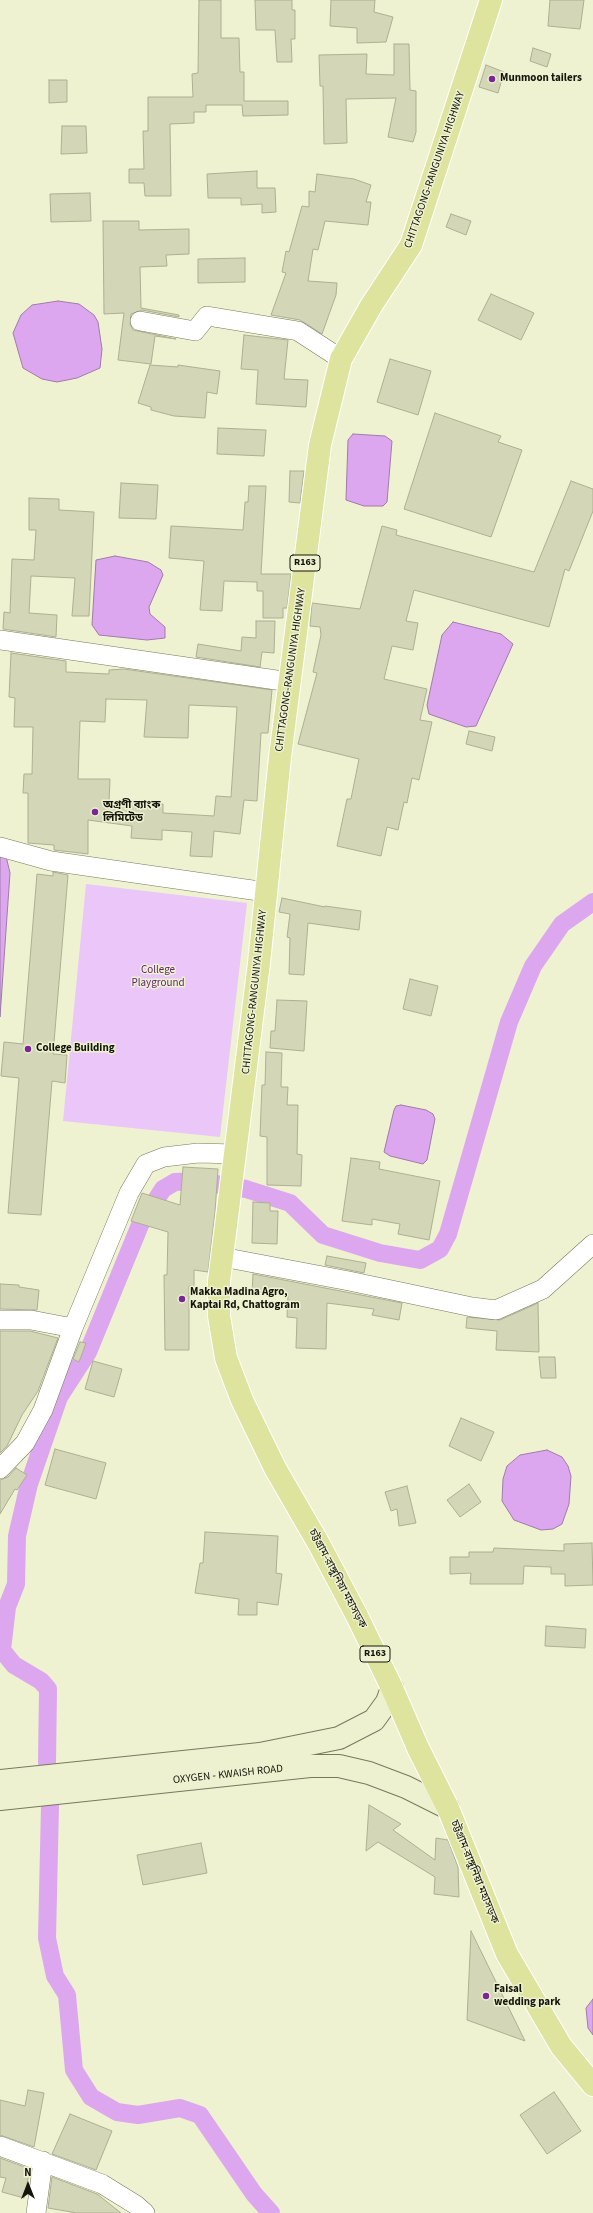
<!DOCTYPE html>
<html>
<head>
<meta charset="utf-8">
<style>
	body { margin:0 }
	#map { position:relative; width:593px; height:2213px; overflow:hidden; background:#eef2d1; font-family:"Source Sans 3",sans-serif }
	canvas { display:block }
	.north { position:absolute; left:8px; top:2165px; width:40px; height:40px; -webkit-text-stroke:3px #eef2d1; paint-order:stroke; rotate:0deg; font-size:11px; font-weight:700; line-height:16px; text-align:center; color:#14150a }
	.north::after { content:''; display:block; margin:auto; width:14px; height:18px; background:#14150a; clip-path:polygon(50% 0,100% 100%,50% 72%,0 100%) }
</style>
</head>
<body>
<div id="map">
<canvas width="593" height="2213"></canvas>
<div class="north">N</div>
</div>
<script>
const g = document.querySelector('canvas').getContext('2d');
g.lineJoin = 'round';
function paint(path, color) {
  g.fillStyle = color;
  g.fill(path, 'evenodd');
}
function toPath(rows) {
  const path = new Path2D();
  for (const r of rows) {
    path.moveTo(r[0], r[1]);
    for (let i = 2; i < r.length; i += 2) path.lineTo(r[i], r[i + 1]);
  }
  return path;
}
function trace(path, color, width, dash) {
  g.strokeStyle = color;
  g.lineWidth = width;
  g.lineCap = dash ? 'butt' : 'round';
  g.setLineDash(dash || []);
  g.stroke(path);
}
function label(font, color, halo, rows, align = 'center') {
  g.font = font + ' "Source Sans 3","Noto Sans Bengali",sans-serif';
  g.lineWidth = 3;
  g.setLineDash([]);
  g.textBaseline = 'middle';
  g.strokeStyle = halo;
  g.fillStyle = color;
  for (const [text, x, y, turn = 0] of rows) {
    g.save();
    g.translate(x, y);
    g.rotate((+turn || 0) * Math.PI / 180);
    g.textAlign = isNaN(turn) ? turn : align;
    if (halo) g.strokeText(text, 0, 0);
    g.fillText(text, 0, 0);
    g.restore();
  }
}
paint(toPath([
	[86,884,247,903,220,1137,63,1121]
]), '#ebc7f9');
const water = toPath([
	[58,301,79,304,94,315,98,322,102,349,100,368,77,378,57,382,42,379,23,368,13,333,21,315,32,305,58,301],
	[353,434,385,436,392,441,387,502,383,506,364,506,346,500,348,440,353,434],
	[115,556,148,562,161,570,163,575,149,607,150,614,165,627,165,638,147,640,99,635,92,625,96,560,115,556],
	[453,622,501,634,513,644,476,726,466,727,429,714,427,705,442,635,453,622],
	[0,855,6,856,10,873,0,1017,0,855],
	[401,1105,426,1110,433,1114,435,1119,427,1160,423,1164,390,1156,384,1152,394,1110,396,1106,401,1105],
	[547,1450,562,1457,568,1466,571,1476,569,1504,562,1524,553,1529,541,1530,514,1520,502,1501,503,1479,507,1466,520,1455,547,1450],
	[593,1999,593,2035,588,2028,586,2008,593,1999]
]);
paint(water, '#dca7ef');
trace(water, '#a07baa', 1);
trace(toPath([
	[7,1607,2,1650,14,1665,41,1681,48,1689,47,1763],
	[0,1609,7,1607,16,1584,17,1536,29,1484,59,1397,88,1352,140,1225,163,1189,175,1182,197,1181,246,1189,290,1203,323,1235,380,1253,420,1260,440,1249,448,1234,509,1022,533,966,562,924,593,902],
	[50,1806,47,1938,55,1976,67,1995,74,2070,91,2097,117,2112,138,2115,180,2108,200,2115,254,2194,271,2213]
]), '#dca7ef', 18);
const building = toPath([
	[199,0,221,0,221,38,239,38,240,72,244,72,244,101,288,101,288,115,243,116,242,105,206,105,206,112,194,112,194,123,170,124,171,196,145,196,144,183,129,183,129,169,144,169,143,131,148,131,148,97,193,97,192,74,198,73,199,0],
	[255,0,292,0,292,10,295,10,295,39,291,39,292,62,277,62,275,30,256,30,255,0],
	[331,0,375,0,374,12,393,17,386,42,357,43,357,28,330,26,331,0],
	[550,0,584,0,580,29,548,26,550,0],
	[394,44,409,44,410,90,416,91,416,132,413,142,388,137,396,98,346,99,347,143,324,144,323,86,320,86,319,55,367,54,366,74,394,75,394,44],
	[533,48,551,54,547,67,530,61,533,48],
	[486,65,504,72,498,93,479,87,486,65],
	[49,80,67,80,67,102,49,103,49,80],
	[62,126,86,126,87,153,61,154,62,126],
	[257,171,257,188,275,188,276,212,262,213,262,204,241,205,241,198,208,198,207,174,257,171],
	[317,174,354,179,371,185,366,202,371,202,368,225,325,221,318,250,313,249,308,281,337,283,336,295,322,334,300,320,271,315,286,273,282,272,286,251,289,252,302,206,309,207,309,191,315,192,317,174],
	[90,193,91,221,51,222,50,194,90,193],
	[451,214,471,221,466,235,446,227,451,214],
	[103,221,139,221,139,230,189,229,189,254,166,255,167,266,140,267,141,308,179,315,179,317,142,310,131,314,130,324,133,330,176,339,155,336,151,364,118,360,124,313,104,314,103,221],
	[245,258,245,282,198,283,198,259,245,258],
	[491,294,534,313,521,340,478,320,491,294],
	[244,335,288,340,284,379,308,380,306,407,256,404,258,370,241,369,244,335],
	[390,359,431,371,418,415,377,402,390,359],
	[150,365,178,367,178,365,220,371,217,394,207,392,205,418,174,416,151,410,151,407,138,403,150,365],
	[435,413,501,436,498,442,522,450,491,537,404,509,435,413],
	[218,428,266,430,264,456,217,454,218,428],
	[290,471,304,471,300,503,289,502,290,471],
	[571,481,593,489,593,511,569,571,565,569,549,627,414,590,406,621,418,623,413,650,392,646,384,679,427,689,420,720,432,722,419,780,412,778,407,803,404,802,398,830,387,827,381,856,337,846,347,799,351,799,359,759,298,744,317,673,313,672,321,635,320,627,310,626,312,603,360,609,382,526,397,530,396,535,534,572,571,481],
	[121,483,158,485,156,519,119,518,121,483],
	[249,486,266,486,261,574,291,574,287,608,283,608,283,618,263,618,263,591,257,591,257,582,224,581,222,611,200,610,204,561,169,558,171,526,243,530,245,502,248,502,249,486],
	[29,498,59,499,59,510,94,512,89,616,72,616,75,578,31,576,29,613,57,615,56,637,3,629,4,612,10,613,12,559,34,560,36,530,29,530,29,498],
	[256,621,275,621,274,653,262,652,260,667,196,657,198,644,241,651,242,637,256,638,256,621],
	[11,653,66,661,66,672,109,674,109,670,124,669,272,690,268,733,261,733,257,801,244,800,240,834,214,831,212,857,190,856,192,832,162,830,162,840,131,838,132,826,88,820,88,854,54,850,54,845,28,843,28,793,23,793,24,774,32,774,33,727,14,727,15,698,9,697,11,653],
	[106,699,147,700,144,737,188,738,189,705,237,707,231,797,216,796,214,816,163,813,163,804,109,802,110,779,78,779,80,721,105,722,106,699],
	[469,731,495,737,492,751,466,744,469,731],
	[53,872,68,875,53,1054,67,1055,65,1083,52,1081,41,1215,8,1213,19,1078,1,1076,4,1042,23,1044,37,874,53,876,53,872],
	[282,898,325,907,325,906,361,911,359,930,308,923,304,975,289,974,290,938,287,937,290,914,279,912,282,898],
	[410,979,438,986,431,1016,403,1009,410,979],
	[277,1000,307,1001,304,1051,270,1048,271,1031,275,1031,277,1000],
	[266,1052,282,1053,281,1087,288,1087,287,1105,298,1105,297,1154,302,1155,301,1186,267,1185,267,1137,260,1136,262,1085,265,1085,266,1052],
	[351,1158,380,1162,379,1169,440,1181,429,1240,398,1234,400,1224,372,1219,372,1225,342,1221,351,1158],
	[183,1167,218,1169,215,1212,208,1272,194,1270,194,1286,189,1286,189,1350,165,1350,164,1275,167,1275,168,1232,131,1221,142,1193,180,1205,183,1167],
	[253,1202,270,1203,270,1211,278,1211,277,1244,252,1243,253,1202],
	[327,1256,366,1263,364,1273,325,1265,327,1256],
	[253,1274,402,1303,399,1320,372,1315,374,1309,327,1303,326,1349,296,1348,297,1318,287,1317,288,1294,252,1292,253,1274],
	[0,1284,19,1285,19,1287,39,1290,37,1310,0,1309,0,1284],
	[538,1303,539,1352,496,1350,497,1331,466,1328,467,1317,500,1320,538,1303],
	[0,1331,30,1331,58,1338,38,1391,22,1415,7,1446,0,1453,0,1331],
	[80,1342,86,1343,79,1362,73,1359,80,1342],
	[539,1357,555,1357,556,1378,541,1378,539,1357],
	[93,1361,122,1369,114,1397,85,1389,93,1361],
	[461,1418,494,1432,481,1461,449,1446,461,1418],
	[55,1449,106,1463,96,1499,45,1485,55,1449],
	[16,1468,27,1475,17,1490,15,1489,0,1514,0,1480,8,1477,16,1468],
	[469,1484,481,1502,460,1517,447,1500,469,1484],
	[407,1486,416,1523,399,1526,397,1509,391,1511,385,1492,407,1486],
	[205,1532,278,1536,276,1573,282,1574,278,1605,257,1602,257,1615,238,1615,239,1599,195,1593,200,1563,203,1563,205,1532],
	[592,1543,593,1585,565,1586,565,1574,551,1574,551,1567,524,1566,523,1584,470,1584,471,1573,450,1574,450,1557,469,1557,469,1552,493,1552,494,1548,564,1551,564,1544,592,1543],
	[546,1626,586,1629,585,1648,545,1646,546,1626],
	[369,1805,401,1824,393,1830,435,1860,436,1838,448,1840,458,1867,459,1897,434,1894,435,1877,378,1842,366,1851,369,1805],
	[201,1843,207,1873,143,1885,137,1855,201,1843],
	[471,1931,525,2041,467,2020,471,1931],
	[28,2090,44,2093,34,2147,0,2135,0,2100,25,2106,28,2090],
	[554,2092,581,2131,547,2154,520,2115,554,2092],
	[70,2114,112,2131,96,2170,52,2154,70,2114],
	[0,2158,30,2169,24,2198,2,2192,6,2178,0,2177,0,2158],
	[52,2177,97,2194,121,2213,77,2213,48,2208,52,2177]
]);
paint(building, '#d3d7b7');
trace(building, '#acb091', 1);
const street = toPath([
	[140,321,195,331,207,316,298,331,341,359],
	[0,640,290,682],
	[0,847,51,861,266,892],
	[222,1257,349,1281,472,1307,496,1310,543,1289,593,1244],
	[0,1320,31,1320,73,1328],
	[0,1469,25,1443,43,1410,73,1328,129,1193,146,1164,164,1157,198,1153,235,1154],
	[0,2146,102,2184,136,2205,145,2213],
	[36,2213,43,2161]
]);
const secondary = toPath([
	[0,1781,260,1754,339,1738,374,1720,387,1702,392,1688],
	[0,1799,310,1766,339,1766,369,1773,406,1787,448,1808]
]);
const primary = toPath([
	[491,0,411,245,371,306,341,359,320,445,280,757,259,963,219,1281,219,1316,226,1358,242,1400,275,1468,320,1546,357,1616,392,1688,418,1748,448,1808,507,1954,561,2046,593,2085]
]);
trace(street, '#76795c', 20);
trace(secondary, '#76795c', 24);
trace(primary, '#fff', 24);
trace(street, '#fff', 19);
trace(secondary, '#eef1cf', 22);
trace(primary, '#dee39e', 22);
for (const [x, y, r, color] of [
	[492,79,4,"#7b2695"],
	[95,812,4,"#7b2695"],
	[28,1049,4,"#7b2695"],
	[182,1299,4,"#7b2695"],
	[486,1996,4,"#7b2695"]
]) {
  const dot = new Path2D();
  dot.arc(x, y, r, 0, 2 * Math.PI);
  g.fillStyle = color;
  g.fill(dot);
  trace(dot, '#eef2d1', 1.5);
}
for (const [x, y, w] of [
	[305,563,30],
	[375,1654,30]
]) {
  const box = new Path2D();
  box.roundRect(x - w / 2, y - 8, w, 16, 3);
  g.fillStyle = '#eef2d1';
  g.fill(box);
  trace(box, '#14150a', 1);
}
label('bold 10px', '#14150a', null, [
	["R163",305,563],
	["R163",375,1654]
]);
label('bold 11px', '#14150a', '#eef2d1', [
	["Munmoon tailers",500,79],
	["অগ্রণী ব্যাংক",103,806],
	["লিমিটেড",103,819],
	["College Building",36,1049],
	["Makka Madina Agro,",190,1293],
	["Kaptai Rd, Chattogram",190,1306],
	["Faisal",494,1990],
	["wedding park",494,2003]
], 'left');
label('11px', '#14150a', '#eef2d1', [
	["CHITTAGONG-RANGUNIYA HIGHWAY",435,170,-71],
	["CHITTAGONG-RANGUNIYA HIGHWAY",291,670,-82],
	["CHITTAGONG-RANGUNIYA HIGHWAY",255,992,-84],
	["চট্টগ্রাম-রাঙ্গুনিয়া মহাসড়ক",337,1579,62],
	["OXYGEN - KWAISH ROAD",228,1775,-6],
	["চট্টগ্রাম-রাঙ্গুনিয়া মহাসড়ক",474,1872,68]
]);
label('11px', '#612275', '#eef2d1', [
	["College",158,971],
	["Playground",158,984]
]);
</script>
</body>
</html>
